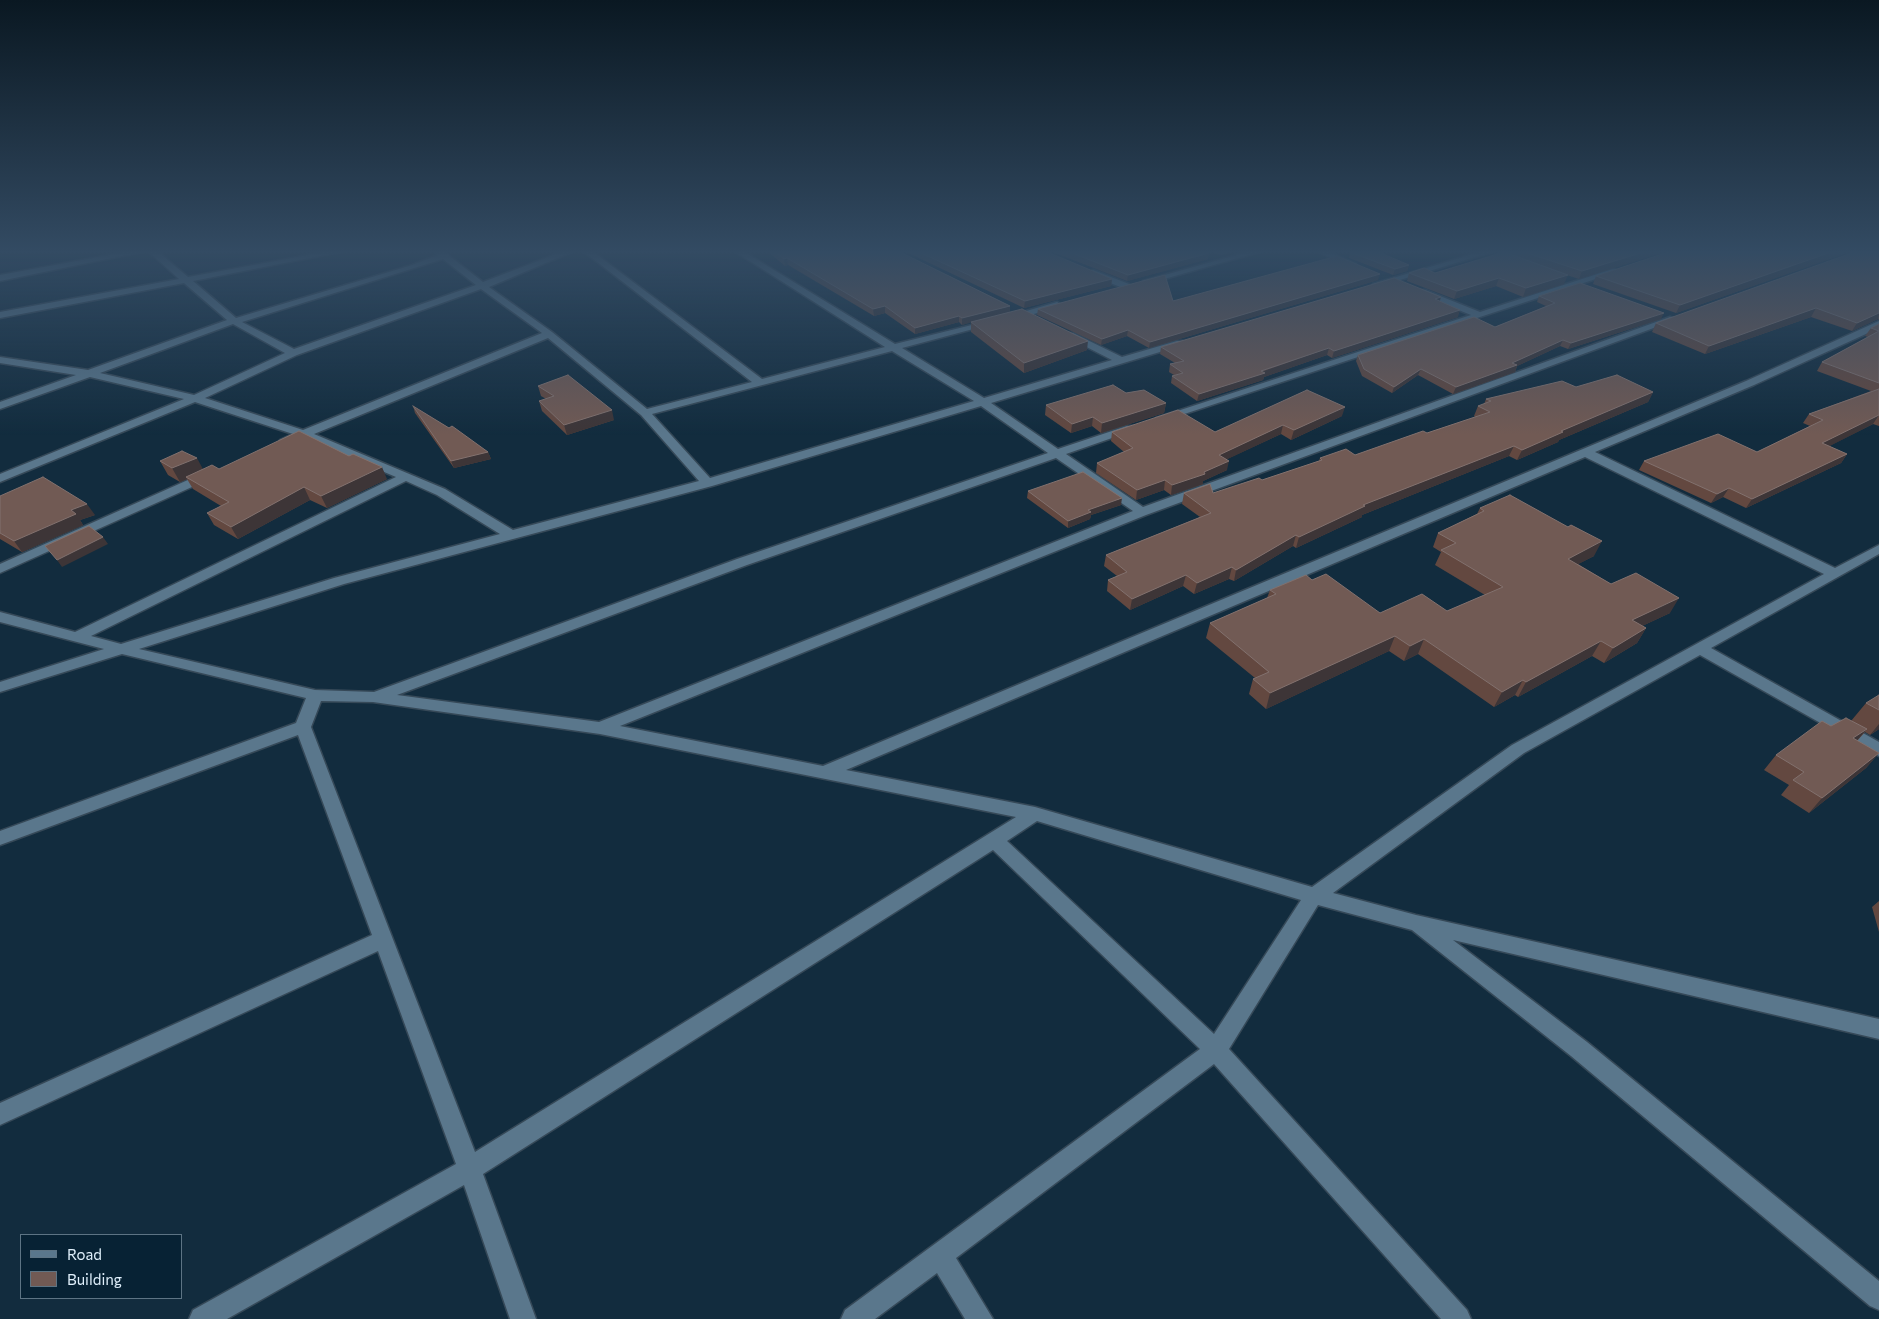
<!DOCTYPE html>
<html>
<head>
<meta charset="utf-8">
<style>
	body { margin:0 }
	#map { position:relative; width:1879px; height:1319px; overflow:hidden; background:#122c3e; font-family:Commissioner,sans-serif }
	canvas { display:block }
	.legend { position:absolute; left:20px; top:1234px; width:162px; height:65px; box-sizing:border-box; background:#072234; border:1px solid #5d7484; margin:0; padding:6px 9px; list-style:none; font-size:15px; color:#dfeffb }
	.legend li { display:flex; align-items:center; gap:10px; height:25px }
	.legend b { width:25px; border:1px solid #5d7484 }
</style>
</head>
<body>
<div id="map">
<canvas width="1879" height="1319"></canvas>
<ul class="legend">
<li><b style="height:6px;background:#5a778c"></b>Road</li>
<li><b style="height:14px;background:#715a54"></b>Building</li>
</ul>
</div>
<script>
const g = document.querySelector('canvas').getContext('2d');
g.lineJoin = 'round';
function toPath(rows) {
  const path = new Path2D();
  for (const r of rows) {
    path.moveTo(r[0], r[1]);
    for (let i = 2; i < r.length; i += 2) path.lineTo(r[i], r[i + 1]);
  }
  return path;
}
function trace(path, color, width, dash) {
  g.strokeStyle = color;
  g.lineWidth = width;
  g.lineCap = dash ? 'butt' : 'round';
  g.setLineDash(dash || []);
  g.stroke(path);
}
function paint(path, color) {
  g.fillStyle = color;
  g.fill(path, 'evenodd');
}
const street = toPath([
	[131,251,146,251,0,281,0,275,131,251],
	[148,251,157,251,188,277,330,251,345,251,193,281,236,318,412,265,438,255,434,251,443,251,483,282,564,251,574,251,489,287,552,332,647,409,752,382,583,251,592,251,762,379,885,347,734,251,743,251,895,344,992,320,992,324,902,348,984,398,1112,360,1067,337,1067,333,1073,333,1122,357,1177,341,1183,341,1183,345,991,403,1058,449,1127,426,1135,426,1135,430,1066,454,1143,507,1670,317,1678,319,1146,515,620,726,823,766,1746,381,1879,321,1879,328,1754,385,1595,452,1835,568,1879,545,1879,554,1711,648,1879,742,1879,756,1700,655,1524,753,1333,893,1416,915,1879,1019,1879,1039,1453,940,1587,1042,1879,1281,1879,1310,1870,1306,1571,1056,1412,930,1318,905,1229,1049,1467,1310,1471,1319,1441,1319,1214,1064,956,1258,993,1319,965,1319,937,1273,875,1319,841,1319,845,1310,1200,1049,993,850,483,1174,536,1319,510,1319,464,1185,227,1319,189,1319,193,1310,456,1164,378,951,0,1125,0,1103,372,935,298,735,0,845,0,831,296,723,306,698,122,654,0,692,0,682,104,649,0,622,0,612,75,632,396,477,304,438,288,444,280,444,280,440,293,434,195,402,0,482,0,474,184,399,90,377,0,409,0,402,76,375,0,363,0,357,88,370,227,320,184,283,0,318,0,312,179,279,148,251],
	[443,259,476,285,294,349,242,322,443,259],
	[481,289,542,333,303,430,205,398,297,355,481,289],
	[233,324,285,353,194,395,100,373,233,324],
	[548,338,641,415,699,481,513,530,445,489,314,434,548,338],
	[892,351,974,401,710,478,652,414,892,351],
	[981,406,1048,453,737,559,374,692,315,690,139,649,344,584,712,486,981,406],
	[1585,457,1824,574,1512,745,1312,887,1035,807,846,770,1585,457],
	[1056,458,1133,511,599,722,397,695,747,565,1056,458],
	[406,481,437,495,500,534,334,578,121,644,91,636,406,481],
	[321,701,373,702,600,734,1016,817,475,1152,311,727,321,701],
	[1037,821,1301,900,1214,1034,1007,841,1037,821],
	[1251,251,1263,251,1150,283,1143,281,1251,251],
	[1316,251,1326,251,1356,264,1349,266,1316,251],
	[1483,251,1495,251,1380,286,1373,284,1483,251],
	[1613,269,1620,271,1166,420,1158,420,1156,418,1471,315,1419,294,1419,290,1425,290,1480,312,1613,269],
	[1093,270,1129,284,1130,286,1123,288,1090,275,1089,273,1093,270],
	[1057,302,1062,305,1060,307,1011,320,1006,317,1057,302],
	[208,471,214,475,212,478,0,573,0,564,208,471]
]);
trace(street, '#364958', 3);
paint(street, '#5a778c');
paint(toPath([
	[767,251,898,251,1010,306,1010,312,1087,350,1024,373,971,332,971,322,962,325,959,322,915,334,885,313,874,316,788,265,785,266],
	[904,251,1045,251,1112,279,1111,286,1024,308],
	[1050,251,1204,251,1209,253,1208,259,1127,281],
	[1209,251,1233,251,1221,255],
	[1496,251,1667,251,1579,279,1560,273,1564,284,1523,297,1496,286,1454,299,1407,281,1409,273,1435,273,1502,253],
	[1671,251,1852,251,1676,313,1593,284,1596,276],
	[1879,251,1879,320,1878,319,1852,331,1811,317,1705,354,1652,332,1656,323],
	[1350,252,1409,265,1407,271,1393,275,1349,258],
	[1378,280,1149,348,1127,336,1101,345,1037,315,1038,309,1173,301],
	[1539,296,1661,319,1568,349,1560,346,1517,366,1515,372,1453,394,1418,375,1392,393,1362,376,1356,361,1358,355,1495,327,1546,306,1537,302],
	[1440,302,1458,317,1332,358,1327,355,1264,377,1263,380,1197,401,1171,383,1172,376,1174,375,1169,372,1170,364,1175,363,1160,354,1161,347],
	[1879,324,1879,426,1873,424,1829,446,1847,454,1841,463,1746,508,1723,497,1711,503,1639,470,1644,461,1757,452,1810,426,1803,423,1809,414,1871,391,1817,371,1822,362,1868,337,1865,336,1871,328],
	[538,386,614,420,567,435,542,411,539,401,546,399,541,396],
	[1576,387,1653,392,1648,402,1559,440,1558,442,1517,460,1509,456,1362,515,1362,517,1296,548,1293,546,1234,581,1229,579,1194,594,1183,586,1130,610,1107,591,1108,580,1117,576,1104,566,1106,555,1200,517,1182,504,1184,493,1213,493,1262,480,1319,461,1320,458,1355,455,1427,433,1475,417,1474,416,1478,406,1484,404,1486,399],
	[1126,393,1166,403,1164,413,1101,433,1092,426,1071,433,1045,415,1046,405],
	[413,406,449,428,488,452,491,459,454,468,415,413],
	[1342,416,1291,440,1281,434,1227,459,1227,470,1203,481,1203,484,1171,495,1164,490,1136,500,1096,473,1097,463,1124,452,1111,441,1112,432,1215,432],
	[160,461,203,469,219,469,387,479,327,508,310,500,238,539,214,525,207,513,221,506,193,489,187,479,180,482,168,475],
	[1028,491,1121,505,1091,515,1090,519,1068,528,1027,498],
	[0,496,95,515,80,520,83,525,22,552,0,539],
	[1480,508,1594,556,1578,564,1611,584,1670,613,1642,626,1646,628,1637,643,1604,663,1592,656,1518,697,1515,695,1494,707,1418,654,1404,661,1389,651,1266,709,1249,694,1253,679,1255,678,1206,638,1210,623,1267,598,1270,590,1312,580,1380,613,1447,611,1485,595,1435,565,1441,552,1433,547,1438,533,1477,514],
	[1879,695,1879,729,1870,735,1865,732,1857,741,1879,753,1866,768,1809,813,1781,795,1789,785,1764,770,1776,755,1831,726,1851,721,1866,703],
	[1879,901,1879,932,1872,907]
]), '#634840');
paint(toPath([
	[1222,251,1233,251,1221,255],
	[1647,251,1667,251,1579,279,1582,271],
	[1834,251,1852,251,1676,313,1680,305],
	[1209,253,1208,259,1127,281,1128,275],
	[787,258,788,265,785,266,784,259],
	[1409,265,1407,271,1393,275,1395,269],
	[1380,274,1378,280,1149,348,1150,342],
	[1568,275,1564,284,1523,297,1526,288],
	[1499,278,1496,286,1454,299,1457,291],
	[1112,279,1111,286,1024,308,1025,301],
	[1441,297,1439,304,1435,299],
	[885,306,885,313,874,316,873,309],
	[1010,306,1010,312,962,325,962,318],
	[1816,308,1811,317,1705,354,1709,346],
	[1460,310,1458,317,1332,358,1334,351],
	[1664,313,1661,319,1568,349,1571,343],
	[1879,313,1878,319,1852,331,1857,323],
	[959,316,959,322,915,334,915,328],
	[1128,330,1127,336,1101,345,1102,339],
	[1563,340,1560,346,1517,366,1515,372,1453,394,1456,387,1512,363],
	[1088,341,1087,350,1024,373,1024,363],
	[1329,348,1327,355,1264,377,1263,380,1197,401,1199,394],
	[1421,369,1418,375,1392,393,1394,387],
	[1653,392,1648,402,1559,440,1558,442,1517,460,1522,450,1561,431],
	[1166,403,1164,413,1101,433,1102,423],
	[1345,407,1342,416,1291,440,1294,430],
	[612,410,614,420,567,435,564,425],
	[1879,415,1873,424,1816,453,1822,443],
	[1093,417,1092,426,1071,433,1072,424],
	[1283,425,1281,434,1217,464,1219,455],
	[1514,446,1509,456,1362,515,1362,517,1296,548,1299,537,1363,505],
	[488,452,491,459,454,468,451,461],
	[1847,454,1841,463,1746,508,1752,499],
	[197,458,204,471,186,477,187,479,180,482,172,468],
	[1229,461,1227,470,1203,481,1203,484,1171,495,1172,485,1204,472],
	[382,467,387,479,327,508,321,496],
	[1165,480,1164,490,1136,500,1137,490],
	[304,487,310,500,238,539,231,527],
	[1729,488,1723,497,1711,503,1717,494],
	[1122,498,1121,505,1091,515,1090,519,1068,528,1068,521,1088,510],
	[87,504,95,515,80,520,83,525,22,552,14,541,71,510],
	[1296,535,1293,546,1234,581,1236,570],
	[103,537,108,544,62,567,57,560],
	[1602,541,1594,556,1561,573,1568,559],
	[1232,567,1229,579,1194,594,1197,583],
	[1186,575,1183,586,1130,610,1132,599],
	[1679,598,1670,613,1623,635,1632,620],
	[1646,628,1637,643,1604,663,1613,648],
	[1395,636,1389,651,1266,709,1270,693],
	[1424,639,1418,654,1404,661,1410,646],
	[1601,641,1592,656,1518,697,1526,682],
	[1523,680,1515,695,1494,707,1502,692],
	[1879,724,1879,729,1870,735],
	[1867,729,1854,744,1853,738],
	[1879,753,1866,768,1809,813,1822,798]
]), '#3d3537');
const building = toPath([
	[774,251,898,251,1010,306,962,318,959,316,915,328,885,306,873,309,787,258,784,259,774,251],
	[917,251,1045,251,1112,279,1025,301,917,251],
	[1067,251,1204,251,1209,253,1128,275,1067,251],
	[1356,251,1376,251,1409,265,1395,269,1350,252,1356,251],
	[1521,251,1647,251,1582,271,1521,251],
	[1671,251,1834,251,1680,305,1596,276,1671,251],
	[1857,251,1879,251,1879,313,1857,323,1816,308,1709,346,1656,323,1857,251],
	[1504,252,1568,275,1526,288,1499,278,1457,291,1409,273,1424,268,1435,273,1504,252],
	[1337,256,1380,274,1150,342,1128,330,1102,339,1038,309,1165,275,1173,301,1337,256],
	[1394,278,1441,297,1435,299,1460,310,1334,351,1329,348,1261,371,1265,373,1199,394,1172,376,1183,373,1170,364,1184,361,1161,347,1394,278],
	[1580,283,1664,313,1571,343,1563,340,1512,363,1517,365,1456,387,1421,369,1394,387,1364,369,1358,355,1474,317,1495,327,1555,303,1539,296,1580,283],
	[1022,309,1088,341,1024,363,971,322,1022,309],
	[1879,324,1879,331,1871,328,1879,324],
	[1879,331,1879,383,1822,362,1879,331],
	[568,375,612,410,564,425,539,401,554,396,538,386,568,375],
	[1617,375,1653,392,1561,431,1563,432,1522,450,1514,446,1363,505,1365,506,1299,537,1296,535,1236,570,1232,567,1197,583,1186,575,1132,599,1108,580,1127,572,1106,555,1211,513,1184,493,1210,484,1213,493,1259,478,1262,480,1322,460,1320,458,1346,449,1355,455,1423,431,1427,433,1490,412,1478,406,1491,401,1486,399,1562,381,1576,387,1617,375],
	[1113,385,1126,393,1144,390,1166,403,1102,423,1093,417,1072,424,1046,405,1113,385],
	[1879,389,1879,415,1822,443,1847,454,1752,499,1729,488,1717,494,1644,461,1718,434,1757,452,1823,420,1809,414,1879,389],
	[1307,390,1345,407,1294,430,1283,425,1219,455,1229,461,1204,472,1205,474,1172,485,1165,480,1137,490,1097,463,1133,448,1112,432,1178,410,1215,432,1307,390],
	[413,406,449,428,452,426,488,452,451,461,413,406],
	[299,431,349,456,353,454,382,467,321,496,304,487,231,527,207,513,229,502,186,477,212,465,219,469,299,431],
	[182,451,197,458,172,468,160,461,182,451],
	[1083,472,1122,498,1088,510,1091,512,1068,521,1028,491,1083,472],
	[43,477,87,504,71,510,76,514,14,541,0,533,0,496,43,477],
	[1510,495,1568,527,1571,525,1602,541,1568,559,1611,584,1636,573,1679,598,1632,620,1646,628,1613,648,1601,641,1526,682,1523,680,1502,692,1424,639,1410,646,1395,636,1270,693,1253,679,1269,672,1210,623,1276,594,1270,590,1306,575,1312,580,1326,574,1380,613,1422,594,1447,611,1503,587,1441,550,1456,543,1438,533,1484,511,1480,508,1510,495],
	[89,526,103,537,57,560,45,546,89,526],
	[1879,695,1879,710,1866,703,1879,695],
	[1846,718,1867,729,1853,738,1879,753,1822,798,1793,780,1804,772,1776,755,1822,721,1831,726,1846,718]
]);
paint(building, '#715a54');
trace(building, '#82716e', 1);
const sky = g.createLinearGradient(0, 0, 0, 435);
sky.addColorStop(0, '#0a1822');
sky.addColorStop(0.58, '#334b63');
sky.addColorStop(1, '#334b6300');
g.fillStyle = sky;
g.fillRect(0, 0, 1879, 435);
</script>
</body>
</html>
